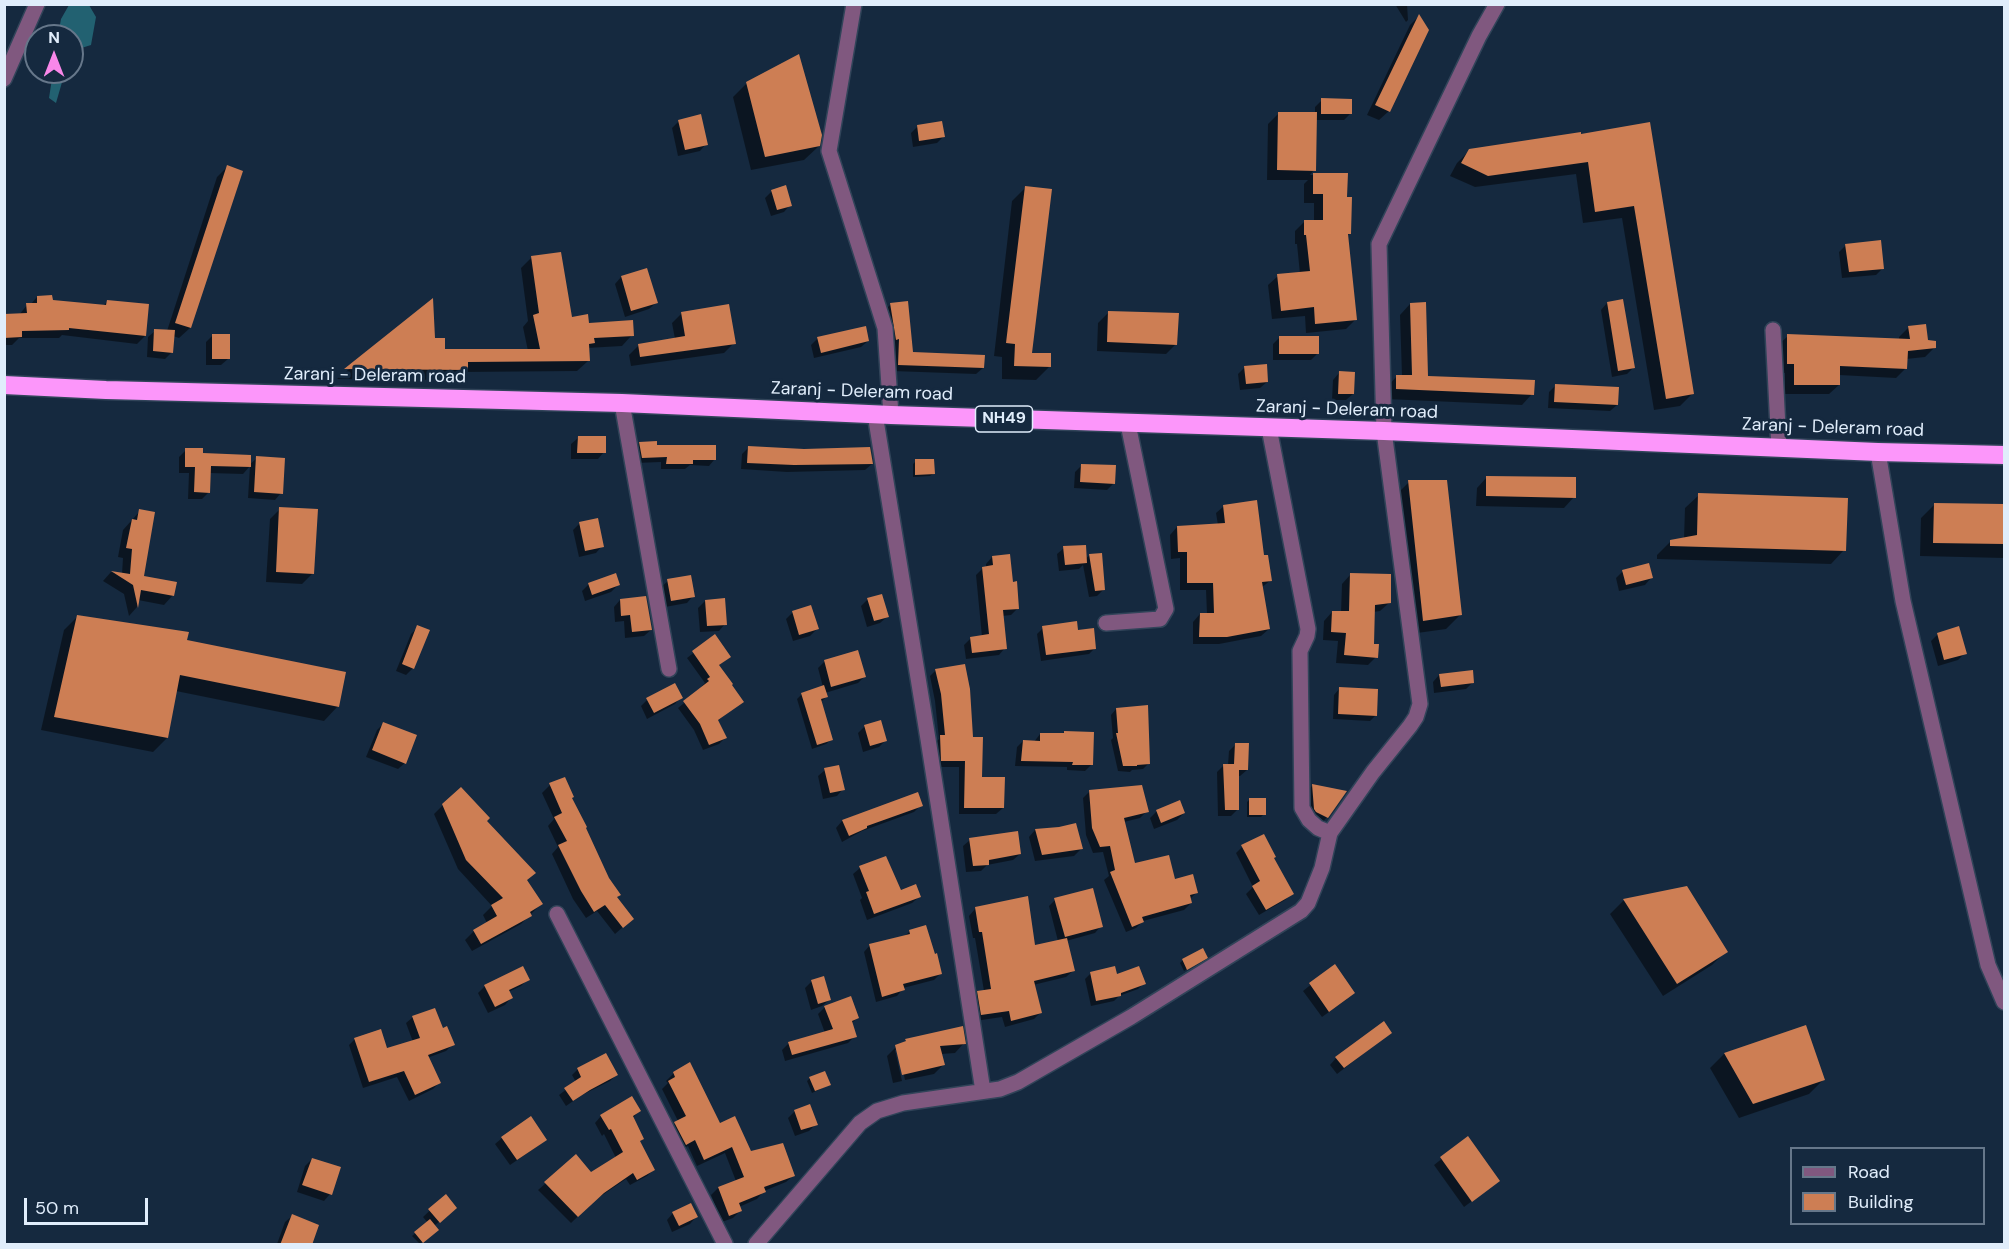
<!DOCTYPE html>
<html>
<head>
<meta charset="utf-8">
<style>
	body { margin:0 }
	#map { position:relative; width:2009px; height:1249px; overflow:hidden; background:#15293f; font-family:"DM Sans",sans-serif }
	canvas { display:block }
	.frame { position:absolute; inset:0; border:6px solid #e0edfb; pointer-events:none }
	.legend { position:absolute; left:1790px; top:1147px; width:195px; height:78px; box-sizing:border-box; background:#15293f; border:2px solid #66778a; margin:0; padding:8px 10px; list-style:none; font-size:18px; color:#e0edfb }
	.legend li { display:flex; align-items:center; gap:12px; height:30px }
	.legend b { width:30px; border:2px solid #66778a }
	.north { position:absolute; left:24px; top:24px; width:60px; height:60px; box-sizing:border-box; background:#15293f; border:2px solid #66778a; border-radius:50%; rotate:0deg; font-size:16px; font-weight:700; line-height:24px; text-align:center; color:#e0edfb }
	.north::after { content:''; display:block; margin:auto; width:21px; height:27px; background:#f987e9; clip-path:polygon(50% 0,100% 100%,50% 72%,0 100%) }
	.scale { position:absolute; left:24px; top:1198px; width:124px; height:27px; box-sizing:border-box; border:3px solid #e0edfb; border-top:0; padding-left:8px; font-size:18px; line-height:21px; white-space:nowrap; color:#e0edfb; -webkit-text-stroke:4px #15293f; paint-order:stroke }
</style>
</head>
<body>
<div id="map">
<canvas width="2009" height="1249"></canvas>
<div class="frame"></div>
<ul class="legend">
<li><b style="height:8px;background:#80587f"></b>Road</li>
<li><b style="height:16px;background:#cd7e54"></b>Building</li>
</ul>
<div class="north">N</div>
<div class="scale">50 m</div>
</div>
<script>
const g = document.querySelector('canvas').getContext('2d');
g.lineJoin = 'round';
function paint(path, color) {
  g.fillStyle = color;
  g.fill(path, 'evenodd');
}
function toPath(rows) {
  const path = new Path2D();
  for (const r of rows) {
    path.moveTo(r[0], r[1]);
    for (let i = 2; i < r.length; i += 2) path.lineTo(r[i], r[i + 1]);
  }
  return path;
}
function trace(path, color, width, dash) {
  g.strokeStyle = color;
  g.lineWidth = width;
  g.lineCap = dash ? 'butt' : 'round';
  g.setLineDash(dash || []);
  g.stroke(path);
}
function label(font, color, halo, rows, align = 'center') {
  g.font = font + ' "DM Sans",sans-serif';
  g.lineWidth = 6;
  g.setLineDash([]);
  g.textBaseline = 'middle';
  g.strokeStyle = halo;
  g.fillStyle = color;
  for (const [text, x, y, turn = 0] of rows) {
    g.save();
    g.translate(x, y);
    g.rotate((+turn || 0) * Math.PI / 180);
    g.textAlign = isNaN(turn) ? turn : align;
    if (halo) g.strokeText(text, 0, 0);
    g.fillText(text, 0, 0);
    g.restore();
  }
}
paint(toPath([
	[69,5,89,5,96,17,91,45,72,51,72,36,58,36,61,19],
	[53,72,65,72,56,103,49,98]
]), '#226171');
paint(toPath([
	[1395,4,1407,4,1408,20,1406,22],
	[1419,16,1389,111,1379,120,1367,115,1410,25],
	[747,83,819,146,804,160,751,170,733,97],
	[1322,100,1350,114,1344,120,1315,120,1314,170,1310,175,1346,175,1346,199,1349,234,1347,236,1356,319,1346,329,1306,333,1305,316,1272,319,1268,285,1278,276,1300,274,1297,244,1295,244,1295,231,1305,221,1314,221,1314,203,1304,203,1304,184,1308,180,1267,180,1268,124,1279,113,1315,114,1315,107],
	[679,121,706,144,700,151,678,156,672,128],
	[1649,124,1693,393,1680,406,1654,410,1622,218,1583,223,1576,174,1475,187,1450,176,1457,163,1470,150,1580,136],
	[917,127,943,137,937,143,913,147,911,133],
	[227,167,241,172,190,328,179,338,173,336,172,352,165,359,147,357,148,337,155,331,167,331,217,177],
	[1026,187,1030,354,1049,367,1036,380,1002,379,1002,357,994,356,1012,201],
	[772,191,790,205,784,212,771,216,765,198],
	[1846,245,1883,268,1876,275,1842,278,1839,252],
	[531,258,571,318,632,335,622,346,587,348,588,361,577,371,463,372,456,380,337,379,432,301,434,339,444,350,528,351,523,327,528,321,521,268],
	[646,270,656,303,649,309,625,317,615,284,621,277],
	[37,297,51,302,103,306,107,302,145,336,137,344,62,335,59,338,19,338,12,345,4,345,4,315,19,315,27,305,30,305],
	[1607,303,1633,368,1627,374,1612,377,1601,310],
	[891,304,912,354,983,368,976,374,892,371,884,311],
	[1410,304,1427,377,1532,394,1522,405,1386,399,1387,387,1397,376,1402,376,1400,315],
	[1109,312,1176,344,1166,354,1097,351,1098,323],
	[682,313,734,343,724,353,631,366,629,355,639,345,675,339,672,323],
	[1909,327,1935,347,1925,357,1906,359,1905,369,1896,378,1839,375,1839,385,1829,394,1785,394,1785,373,1778,373,1778,345,1788,336,1899,340,1899,337],
	[213,335,228,359,221,365,206,365,206,342],
	[1280,337,1317,354,1311,360,1273,360,1273,344],
	[818,338,868,341,861,347,814,358,811,345],
	[1245,367,1267,382,1260,388,1240,390,1238,374],
	[1339,373,1353,394,1346,400,1332,400,1333,380],
	[1556,385,1617,405,1610,411,1548,408,1549,392],
	[578,438,604,452,598,459,571,459,571,444],
	[639,443,656,446,714,460,709,466,690,465,685,469,661,469,661,462,636,463,634,449],
	[749,447,872,464,865,470,787,472,741,469,742,454],
	[186,450,249,465,257,458,281,493,275,500,248,498,250,466,243,474,209,473,209,492,202,499,188,499,189,473,179,473,179,457],
	[916,461,933,474,930,476,913,477,913,464],
	[1082,465,1114,483,1107,490,1074,488,1075,472],
	[1487,477,1574,497,1564,508,1476,506,1477,488],
	[1409,482,1460,615,1446,629,1410,634,1395,496],
	[1699,495,1844,550,1831,564,1657,559,1657,555,1671,541,1684,539,1685,508],
	[1935,504,2004,506,2004,558,1920,556,1921,518],
	[1224,506,1271,580,1261,588,1269,629,1261,636,1219,644,1193,644,1193,622,1200,614,1207,614,1206,590,1180,590,1180,558,1171,559,1170,535,1177,527,1218,525,1216,513],
	[280,509,313,573,302,584,266,582,270,519],
	[140,511,142,578,173,595,164,605,138,600,137,607,129,616,124,594,103,581,111,572,122,574,123,558,118,557,123,530],
	[580,523,602,546,596,553,579,557,573,530],
	[1064,548,1085,559,1090,555,1103,590,1097,596,1089,597,1083,565,1079,569,1059,571,1057,554],
	[992,557,1012,583,1018,608,1011,615,1002,616,1005,648,999,655,966,659,964,645,971,638,982,637,976,575,983,568,986,568,986,564],
	[1648,565,1651,578,1645,585,1619,591,1616,578,1622,572],
	[1350,575,1389,603,1380,611,1373,612,1373,645,1376,657,1368,665,1336,663,1338,641,1323,640,1324,621,1332,612,1341,613,1342,584],
	[668,581,693,596,687,603,665,607,661,587],
	[589,584,618,585,611,592,585,601,582,591],
	[868,599,887,617,880,623,867,627,861,606],
	[620,600,651,630,644,636,625,638,624,621,615,622,614,607],
	[705,601,725,624,719,631,700,632,698,608],
	[793,612,817,629,810,636,793,641,786,619],
	[78,616,185,641,338,706,324,721,176,691,167,738,153,752,41,730,64,630],
	[418,627,413,668,406,675,396,671,411,634],
	[1043,628,1077,631,1095,648,1089,654,1041,661,1037,634],
	[1938,634,1965,653,1958,660,1938,666,1931,641],
	[714,637,729,657,718,666,742,702,717,721,725,738,719,744,703,750,694,730,678,708,704,687,702,686,705,683,687,658],
	[857,652,864,677,858,683,825,693,826,697,820,703,832,739,826,744,812,749,797,699,802,694,823,687,818,668,824,662],
	[936,670,972,739,980,778,1003,808,996,814,959,814,959,767,935,767,935,743,939,739,935,701,930,676],
	[1439,675,1473,682,1466,689,1434,693,1433,682],
	[1339,689,1376,715,1370,721,1333,719,1334,695],
	[681,697,675,704,647,719,641,706,647,700],
	[1116,709,1149,763,1143,769,1132,770,1130,772,1118,771,1111,740,1113,738,1111,715],
	[384,723,405,763,398,769,366,757,377,730],
	[865,726,885,741,879,747,863,752,858,733],
	[1064,732,1091,765,1085,771,1067,770,1067,767,1015,766,1017,747,1023,741,1034,742,1040,734,1062,735],
	[1236,744,1247,770,1240,776,1237,776,1238,809,1231,816,1218,816,1217,772,1224,765,1228,765,1229,751],
	[825,770,843,789,837,796,823,799,818,776],
	[550,785,571,798,616,898,632,919,615,934,597,911,586,918,573,899,552,854,558,847,548,826,554,819,542,793],
	[1312,786,1327,817,1321,824,1309,819,1306,792],
	[1090,791,1147,811,1140,818,1124,822,1134,864,1197,892,1190,899,1191,903,1184,910,1143,921,1136,928,1126,932,1104,880,1109,876,1103,852,1093,853,1086,835,1083,798],
	[1250,799,1264,814,1261,817,1247,817,1247,802],
	[443,805,485,821,541,904,521,924,472,951,465,940,474,931,487,923,483,915,492,906,458,869,434,814],
	[921,805,914,812,862,831,842,842,836,828,842,821,859,814],
	[1157,811,1184,813,1177,820,1154,829,1150,818],
	[1035,830,1081,849,1074,856,1035,861,1029,837],
	[970,840,1020,854,1013,860,987,865,981,871,966,872,963,846],
	[1242,847,1272,859,1292,893,1285,900,1259,915,1246,894,1253,887,1236,853],
	[860,868,900,892,919,897,912,903,867,920,860,900,862,898,853,874],
	[1686,888,1726,951,1712,965,1663,996,1610,914,1623,901],
	[1055,900,1101,926,1095,933,1066,941,1073,971,1066,977,1033,985,1041,1012,1034,1019,1005,1027,1002,1017,975,1021,971,999,978,992,984,991,975,938,973,938,969,916,975,909,1034,947,1058,941,1049,906],
	[910,931,941,973,934,980,903,988,903,989,897,996,876,1002,864,952,870,945,904,937],
	[1183,960,1203,960,1184,971,1180,963],
	[1334,966,1347,999,1322,1017,1303,991],
	[1091,973,1116,976,1144,983,1138,989,1119,996,1114,1001,1091,1006,1085,979],
	[528,979,521,986,508,992,511,998,505,1005,488,1013,478,993,485,986],
	[812,981,829,1000,822,1006,811,1010,805,988],
	[825,1007,857,1018,851,1024,855,1036,848,1043,785,1061,782,1050,789,1043,825,1033,818,1014],
	[413,1017,453,1044,446,1051,427,1058,439,1083,433,1089,409,1101,397,1077,363,1088,349,1045,355,1039,386,1050,413,1042,406,1023],
	[962,1027,964,1043,955,1053,941,1054,943,1065,934,1074,905,1080,898,1048,895,1050,902,1081,893,1083,887,1056,896,1047,906,1041],
	[1805,1027,1823,1080,1809,1094,1739,1118,1710,1068,1724,1054],
	[1390,1033,1337,1074,1330,1065,1336,1058],
	[578,1069,616,1075,610,1081,582,1095,566,1106,559,1095,576,1082,572,1075],
	[674,1073,719,1125,750,1153,794,1175,786,1182,764,1191,757,1199,739,1207,741,1210,733,1218,722,1222,711,1195,718,1188,736,1181,725,1153,697,1166,688,1146,678,1151,667,1130,678,1121,662,1089,668,1083,666,1081],
	[810,1078,829,1085,812,1093,807,1081],
	[639,1111,633,1118,639,1142,653,1170,647,1176,630,1185,626,1179,595,1200,571,1223,538,1190,576,1157,591,1174,616,1158,604,1134,602,1136,595,1123,601,1116],
	[795,1111,816,1124,809,1131,795,1136,788,1118],
	[502,1138,545,1140,538,1146,510,1165,495,1144],
	[1468,1138,1491,1187,1464,1207,1434,1165],
	[312,1159,330,1194,324,1201,297,1192,305,1166],
	[445,1196,448,1214,434,1226,437,1230,420,1244,412,1236,428,1223,423,1217],
	[673,1213,696,1217,690,1224,672,1232,667,1220],
	[292,1216,310,1244,277,1244,285,1222]
]), '#0007');
paint(toPath([
	[1419,14,1429,30,1390,112,1375,105],
	[799,54,822,135,820,146,765,157,746,82],
	[1321,98,1352,99,1352,114,1321,114],
	[1278,112,1317,112,1316,171,1277,170],
	[701,114,708,145,685,150,678,120],
	[942,121,945,137,919,141,917,125],
	[1650,122,1694,394,1666,399,1634,206,1595,212,1588,162,1488,176,1461,163,1469,149,1581,132,1581,134],
	[227,165,243,171,191,328,175,323],
	[1313,173,1348,173,1347,197,1352,197,1351,234,1348,234,1357,320,1315,324,1314,307,1281,311,1277,274,1310,271,1306,235,1304,235,1304,220,1323,220,1323,194,1313,194],
	[786,185,792,206,777,210,771,190],
	[1025,186,1052,189,1032,353,1051,353,1051,367,1014,366,1015,344,1006,343],
	[1881,240,1884,269,1849,272,1845,244],
	[561,252,572,317,588,314,589,323,633,320,634,336,594,338,595,343,589,344,590,361,468,362,468,370,344,369,433,298,435,338,445,338,445,349,540,349,533,315,539,313,531,256],
	[647,268,658,303,631,311,621,276],
	[52,295,53,300,106,305,107,300,149,304,146,336,69,328,69,330,22,331,22,337,4,338,4,314,27,313,26,303,37,303,37,296],
	[1623,299,1635,368,1618,371,1607,302],
	[908,301,913,352,985,355,984,368,898,365,899,339,896,340,890,303],
	[1426,302,1428,376,1535,380,1534,395,1396,389,1396,375,1412,375,1410,303],
	[729,304,736,344,640,357,638,344,685,336,681,312],
	[1108,311,1179,313,1177,345,1107,342],
	[1926,324,1928,340,1936,341,1936,348,1908,351,1907,369,1840,366,1840,385,1794,385,1794,364,1787,364,1787,334,1910,339,1908,326],
	[866,326,869,341,821,353,817,337],
	[154,329,175,330,173,353,153,351],
	[212,334,230,334,230,359,212,359],
	[1279,336,1319,336,1319,354,1279,354],
	[1267,364,1268,382,1246,384,1244,366],
	[1339,371,1355,372,1354,394,1338,394],
	[1555,384,1619,387,1618,405,1554,402],
	[578,436,606,436,606,453,577,453],
	[657,441,657,445,716,445,716,460,693,460,693,464,666,464,667,457,642,458,639,442],
	[748,446,804,449,870,447,873,464,794,465,747,463],
	[185,448,203,448,203,453,251,455,251,467,211,466,210,493,194,492,195,467,185,467],
	[256,456,285,458,283,494,254,492],
	[915,459,934,459,935,474,915,475],
	[1081,464,1116,465,1115,484,1080,482],
	[1486,476,1576,477,1576,498,1486,496],
	[1408,480,1447,480,1462,615,1423,621],
	[1698,493,1848,498,1846,551,1670,546,1670,540,1697,535],
	[1257,500,1264,555,1268,555,1272,581,1262,582,1270,629,1227,637,1199,637,1200,613,1214,613,1213,583,1187,583,1187,552,1178,552,1177,526,1225,523,1223,505],
	[1934,503,2004,504,2004,544,1933,543],
	[279,507,318,509,314,574,276,572],
	[139,509,155,512,144,576,177,582,174,596,141,590,138,608,133,585,111,571,130,574,132,549,126,548,132,519,137,520],
	[598,518,604,547,585,551,579,522],
	[1086,545,1087,563,1065,565,1063,546],
	[1102,553,1105,590,1095,591,1089,554],
	[1010,554,1013,582,1017,581,1019,609,1003,610,1007,649,972,653,970,637,989,634,982,567,993,565,992,556],
	[1649,563,1653,578,1626,585,1622,570],
	[616,573,620,585,592,595,588,583],
	[1350,573,1391,574,1391,603,1375,605,1374,644,1379,644,1378,658,1344,655,1346,633,1331,632,1332,611,1349,611],
	[691,575,695,597,671,601,667,579],
	[882,594,889,617,874,621,867,598],
	[646,596,652,630,632,632,630,615,621,616,620,599],
	[725,598,727,625,707,626,705,600],
	[811,605,819,629,799,635,792,611],
	[77,615,189,632,187,640,346,672,339,707,180,675,168,738,54,717],
	[1077,621,1078,630,1094,628,1096,649,1046,655,1042,626],
	[417,625,430,630,414,669,402,664],
	[1959,626,1967,654,1944,660,1937,633],
	[715,634,731,657,719,665,733,684,732,685,744,702,718,720,727,738,709,745,700,724,683,701,709,681,707,679,710,677,692,651],
	[858,650,866,677,831,687,824,660],
	[965,664,970,689,973,737,983,737,982,777,1005,777,1004,808,964,808,965,761,941,761,940,735,945,735,941,694,935,669],
	[1473,670,1474,683,1441,687,1439,674],
	[675,683,683,698,654,713,646,698],
	[824,685,828,697,821,699,833,740,817,745,801,693],
	[1339,687,1378,689,1377,716,1338,714],
	[1148,705,1150,764,1137,765,1137,766,1123,766,1116,733,1118,733,1116,708],
	[881,720,887,741,870,746,864,725],
	[383,722,417,735,406,764,372,750],
	[1064,731,1094,732,1093,765,1072,765,1073,762,1021,761,1023,740,1040,741,1040,733,1064,733],
	[1235,743,1249,743,1248,770,1239,770,1239,810,1225,810,1223,764,1234,764],
	[839,765,845,790,830,793,824,768],
	[565,777,574,797,572,798,587,827,586,828,609,878,621,895,617,897,634,919,623,928,605,905,594,912,581,891,558,845,567,841,554,817,562,813,549,783],
	[1312,784,1347,791,1328,818,1316,812,1314,809],
	[1142,785,1149,812,1124,818,1135,863,1169,855,1175,879,1193,874,1198,893,1190,895,1192,903,1142,917,1144,922,1132,927,1110,872,1115,870,1110,846,1100,847,1092,828,1089,790],
	[461,787,490,818,487,821,536,873,527,880,543,904,530,912,532,916,481,944,473,930,497,916,491,905,503,898,466,860,442,804],
	[918,792,923,806,867,826,867,828,849,836,842,820],
	[1249,798,1266,798,1266,815,1249,815],
	[1180,800,1185,813,1161,823,1156,810],
	[1076,823,1083,849,1042,855,1035,829,1059,827],
	[1018,831,1021,854,989,860,989,865,973,866,969,838],
	[1264,834,1276,857,1274,858,1294,894,1266,910,1252,886,1260,881,1241,845],
	[886,856,901,890,916,884,921,897,874,914,866,892,869,891,859,866],
	[1687,886,1728,952,1677,984,1623,899],
	[1093,888,1103,927,1065,937,1054,898],
	[1028,896,1035,945,1067,938,1075,971,1034,981,1042,1013,1011,1021,1009,1011,981,1015,977,991,991,989,982,932,979,932,975,907],
	[926,925,935,954,937,953,942,974,903,984,905,990,882,997,869,944,910,934,909,930],
	[1203,948,1208,958,1187,970,1182,959],
	[1335,964,1355,993,1329,1012,1309,983],
	[523,966,530,980,509,990,513,998,495,1007,484,985],
	[1115,966,1117,974,1139,966,1146,984,1121,993,1121,996,1096,1001,1090,972],
	[824,976,831,1000,818,1004,811,980],
	[851,996,859,1018,852,1021,857,1037,792,1055,788,1042,833,1029,824,1006],
	[435,1008,443,1028,447,1026,455,1045,428,1055,441,1083,415,1095,404,1071,369,1082,354,1038,381,1029,387,1048,420,1038,412,1016],
	[1384,1021,1392,1033,1344,1068,1335,1057],
	[1806,1025,1825,1080,1753,1104,1724,1053],
	[963,1026,966,1044,940,1046,945,1065,902,1075,895,1045,906,1041,905,1039],
	[606,1053,618,1075,590,1090,573,1101,564,1088,581,1077,577,1068],
	[690,1062,720,1123,735,1116,751,1151,783,1143,795,1176,764,1187,766,1192,739,1203,742,1211,729,1216,718,1187,744,1177,732,1147,704,1160,695,1140,686,1145,674,1122,686,1116,668,1081,675,1077,673,1072],
	[825,1071,831,1085,815,1091,809,1077],
	[632,1096,641,1111,633,1116,644,1139,640,1141,655,1170,637,1180,633,1173,604,1193,578,1217,544,1182,576,1154,591,1172,623,1152,611,1129,609,1130,600,1115],
	[810,1104,818,1125,801,1130,794,1110],
	[531,1116,547,1140,517,1160,501,1137],
	[1468,1136,1500,1181,1472,1202,1440,1157],
	[312,1158,341,1167,332,1195,302,1185],
	[446,1194,457,1208,440,1223,428,1209],
	[691,1203,698,1217,679,1226,672,1212],
	[292,1214,319,1225,312,1245,280,1245],
	[430,1219,439,1230,423,1243,414,1232]
]), '#cd7e54');
const minor = toPath([
	[854,4,829,151,885,328,891,415],
	[4,79,37,4],
	[1773,330,1779,448],
	[622,403,669,669],
	[875,414,928,739,983,1091],
	[1269,428,1308,629,1307,636,1300,651,1302,808,1309,820,1318,828,1330,833],
	[1878,452,1903,601,1988,965,2004,1002],
	[1106,623,1160,619,1166,609,1128,424],
	[557,914,725,1244],
	[756,1244,860,1123,877,1111,903,1103,1000,1089,1018,1082,1131,1017,1301,911,1308,903,1322,868,1330,833,1373,772,1410,726,1416,717,1420,704,1384,431,1379,244,1479,36,1497,4]
]);
const highway = toPath([
	[4,385,106,390,622,403,891,415,1384,431,1878,452,2004,455]
]);
trace(minor, '#314459', 18);
trace(highway, '#314459', 21);
trace(minor, '#80587f', 15);
trace(highway, '#fc96fa', 18);
for (const [x, y, w] of [
	[1004,419,57]
]) {
  const box = new Path2D();
  box.roundRect(x - w / 2, y - 13, w, 26, 4.5);
  g.fillStyle = '#15293f';
  g.fill(box);
  trace(box, '#e0edfb', 1.5);
}
label('bold 16px', '#e0edfb', null, [
	["NH49",1004,419]
]);
label('18px', '#e0edfb', '#15293f', [
	["Zaranj - Deleram road",375,376,1],
	["Zaranj - Deleram road",862,392,2],
	["Zaranj - Deleram road",1347,410,2],
	["Zaranj - Deleram road",1833,428,2]
]);
</script>
</body>
</html>
